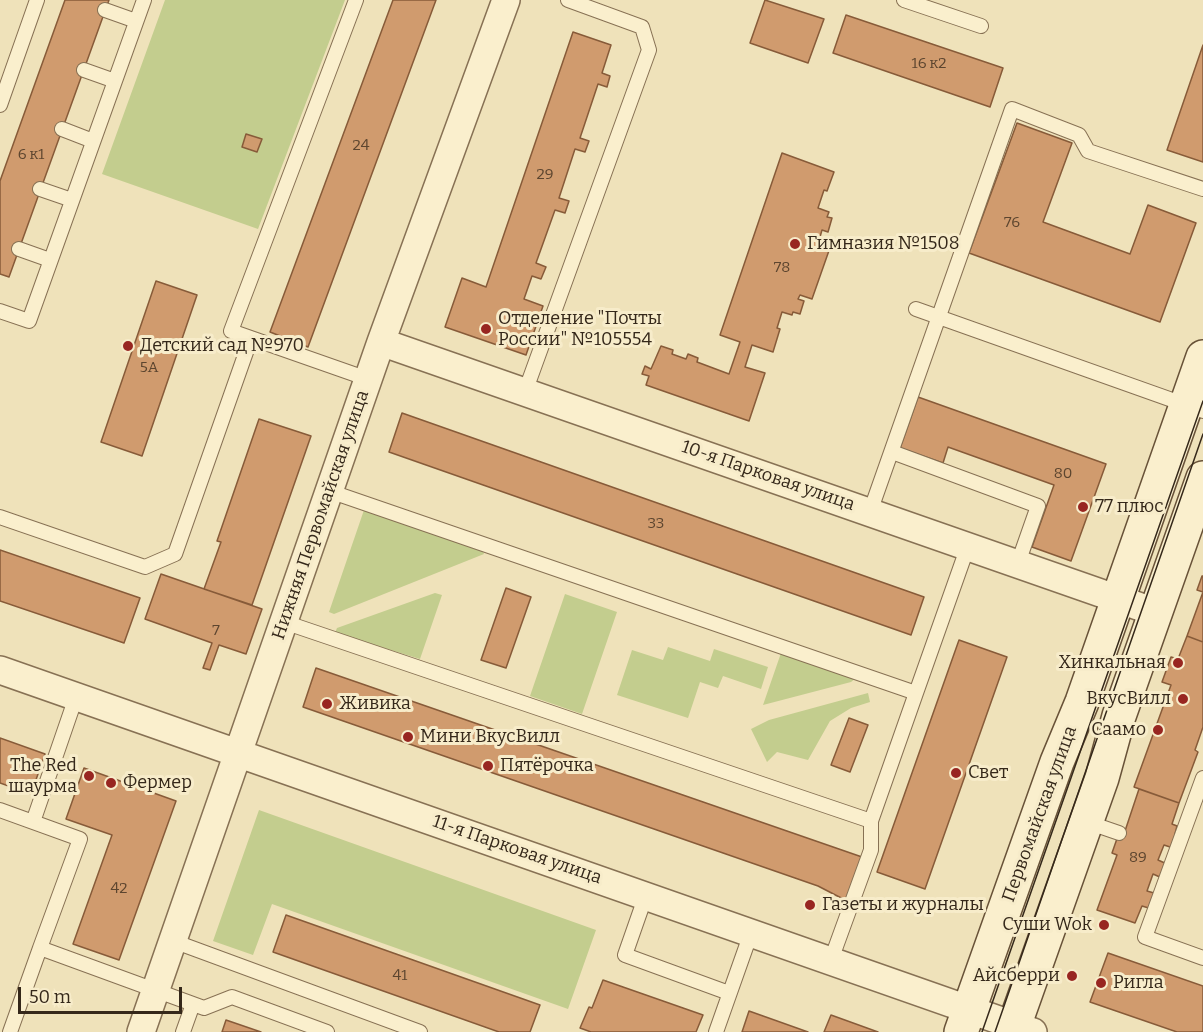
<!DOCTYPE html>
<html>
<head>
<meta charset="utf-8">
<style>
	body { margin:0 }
	#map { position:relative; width:1203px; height:1032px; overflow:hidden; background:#efe2ba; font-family:Bitter,serif }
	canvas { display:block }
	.scale { position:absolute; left:18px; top:987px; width:164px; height:27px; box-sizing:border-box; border:3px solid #35281a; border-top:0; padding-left:8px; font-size:18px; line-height:21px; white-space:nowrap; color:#35281a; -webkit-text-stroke:4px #f7ecca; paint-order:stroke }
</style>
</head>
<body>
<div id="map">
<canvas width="1203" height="1032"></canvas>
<div class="scale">50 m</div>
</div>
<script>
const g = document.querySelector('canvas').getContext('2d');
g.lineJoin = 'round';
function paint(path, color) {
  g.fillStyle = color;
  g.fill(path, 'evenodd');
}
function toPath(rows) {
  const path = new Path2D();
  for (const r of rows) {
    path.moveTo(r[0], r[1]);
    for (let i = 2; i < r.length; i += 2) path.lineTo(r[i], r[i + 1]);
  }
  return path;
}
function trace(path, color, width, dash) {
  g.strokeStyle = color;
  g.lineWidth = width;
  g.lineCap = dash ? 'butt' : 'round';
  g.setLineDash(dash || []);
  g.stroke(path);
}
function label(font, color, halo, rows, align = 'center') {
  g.font = font + ' Bitter,serif';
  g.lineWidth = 6;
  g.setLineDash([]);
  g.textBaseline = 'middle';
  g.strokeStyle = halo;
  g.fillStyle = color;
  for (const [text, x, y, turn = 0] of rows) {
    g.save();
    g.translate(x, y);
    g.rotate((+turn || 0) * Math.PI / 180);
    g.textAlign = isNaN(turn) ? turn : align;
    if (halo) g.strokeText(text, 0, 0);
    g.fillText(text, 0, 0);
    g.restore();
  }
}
paint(toPath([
	[165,0,345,0,258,229,102,174],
	[364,510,482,549,484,554,334,614,329,612],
	[435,593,442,595,420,659,335,633,337,628],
	[565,594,617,612,582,714,530,696],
	[668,647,710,661,714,649,768,667,761,689,723,676,718,688,700,682,688,718,617,695,632,650,663,660],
	[781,653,856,678,851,682,763,705],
	[868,693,870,702,851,708,830,721,808,760,777,752,767,762,751,729,769,720],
	[259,810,596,930,568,1009,272,904,253,955,213,941]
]), '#c3cd8e');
const building = toPath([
	[65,0,109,0,9,277,0,274,0,181,65,0],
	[393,0,436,0,308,347,270,332,393,0],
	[765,0,824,19,808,63,750,43,765,0],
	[846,15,1003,68,990,107,833,53,846,15],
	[573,32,611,45,602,73,610,76,607,87,598,84,580,138,589,141,585,152,575,149,559,198,569,201,565,213,555,210,536,263,546,267,541,279,532,276,524,299,543,306,526,355,445,327,462,278,486,287,573,32],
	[1203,45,1203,162,1167,150,1203,45],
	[1017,123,1072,143,1043,222,1130,254,1148,205,1196,223,1160,322,969,253,1017,123],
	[246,134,262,139,257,152,242,147,246,134],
	[782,153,834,172,827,191,824,190,818,208,829,212,827,217,832,218,828,232,822,230,820,237,832,242,812,299,800,295,798,299,804,301,800,314,793,312,792,315,782,312,777,328,780,329,773,352,752,345,745,367,765,373,749,421,646,385,649,376,642,374,645,366,651,369,661,346,673,350,672,354,686,359,688,354,698,358,697,362,729,374,740,342,720,335,782,153],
	[156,281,197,295,142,456,101,442,156,281],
	[918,397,1106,464,1071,561,1032,547,1054,485,948,447,943,463,900,448,918,397],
	[402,413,924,597,911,635,389,452,402,413],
	[259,419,311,436,252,605,204,589,221,542,217,541,259,419],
	[0,550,140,598,124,643,0,601,0,550],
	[161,574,262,609,246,654,219,645,210,670,203,668,212,643,145,619,161,574],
	[1202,576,1203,576,1203,642,1187,636,1203,592,1197,590,1202,576],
	[506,588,531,597,506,668,481,660,506,588],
	[1187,636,1203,642,1203,727,1195,750,1198,752,1179,803,1134,787,1171,685,1162,682,1171,657,1178,659,1187,636],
	[959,640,1007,657,925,889,877,872,959,640],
	[316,668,862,857,847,901,818,886,303,707,316,668],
	[849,718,868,725,850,772,831,765,849,718],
	[0,738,45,754,31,794,0,783,0,738],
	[84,768,176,801,119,960,73,944,112,835,66,819,84,768],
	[1139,789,1179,803,1172,824,1177,826,1175,834,1177,835,1173,848,1164,845,1158,860,1167,864,1162,878,1153,874,1147,891,1154,893,1152,909,1142,906,1135,923,1097,910,1117,855,1112,853,1120,830,1125,831,1139,789],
	[286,915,540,1005,530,1032,499,1032,273,952,286,915],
	[1108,953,1203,986,1203,1032,1177,1032,1090,1002,1108,953],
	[603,980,703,1015,696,1032,591,1032,580,1028,589,1007,592,1008,603,980],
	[749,1011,808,1032,742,1032,749,1011],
	[831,1015,878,1032,824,1032,831,1015],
	[226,1020,261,1032,222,1032,226,1020]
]);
paint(building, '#d09b6e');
trace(building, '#875b39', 1.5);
const service = toPath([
	[356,0,231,331,368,379],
	[904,0,981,26],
	[105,10,136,21],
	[84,70,115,81],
	[0,105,37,0],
	[62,129,93,141],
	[40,189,72,200],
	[19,249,50,260],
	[916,309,1203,411],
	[0,311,29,321,144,0],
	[525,392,649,50,642,27,568,0],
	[892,452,1038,506,1018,563],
	[329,491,916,693,871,821],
	[870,512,1012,109,1079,135,1088,151,1203,189],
	[0,517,145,567,175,554,251,338],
	[284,622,871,821,871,850,831,960],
	[916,693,968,546],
	[1203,778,1145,937,1203,958],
	[0,810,80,839,40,948,204,1008,232,997,327,1032],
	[33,822,76,697],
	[1087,822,1119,833],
	[646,895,625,955,729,993],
	[173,941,420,1032],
	[10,1032,40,948],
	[183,1032,193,1004],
	[716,1032,751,933]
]);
const minor = toPath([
	[381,342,1155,612],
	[0,670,1033,1032],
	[141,1032,381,342,506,0]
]);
const secondary = toPath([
	[961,1032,1057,762,1082,702,1203,357],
	[1012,1032,1102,778,1119,716,1203,478]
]);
trace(service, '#877154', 16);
trace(minor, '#877154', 30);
trace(secondary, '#685238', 36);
trace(service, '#faefcd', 14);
trace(minor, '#faefcd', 27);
trace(secondary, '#faefcd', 33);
trace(toPath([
	[982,1032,1203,401],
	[995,1032,1203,434]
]), '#35281a', 1.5);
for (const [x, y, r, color] of [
	[795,244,6,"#982621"],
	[486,329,6,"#982621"],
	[128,346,6,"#982621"],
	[1083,507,6,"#982621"],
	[1178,663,6,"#982621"],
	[1183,699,6,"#982621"],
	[327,704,6,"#982621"],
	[1158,730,6,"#982621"],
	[408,737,6,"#982621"],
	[488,766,6,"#982621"],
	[956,773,6,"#982621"],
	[89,776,6,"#982621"],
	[111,783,6,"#982621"],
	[810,905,6,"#982621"],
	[1104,925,6,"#982621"],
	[1072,976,6,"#982621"],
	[1101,983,6,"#982621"]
]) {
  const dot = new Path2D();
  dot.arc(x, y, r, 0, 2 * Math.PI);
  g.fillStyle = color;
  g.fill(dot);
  trace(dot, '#f7ecca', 2);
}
label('15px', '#5c452f', null, [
	["16 к2",929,64],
	["24",361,146],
	["6 к1",31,155],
	["29",545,175],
	["76",1012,223],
	["78",782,268],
	["5А",149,368],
	["80",1063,474],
	["33",656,524],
	["7",216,631],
	["89",1138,858],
	["42",119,889],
	["41",400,976]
]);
label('18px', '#35281a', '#f7ecca', [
	["Гимназия №1508",807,244],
	["Отделение \"Почты",498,319],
	["России\" №105554",498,340],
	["Детский сад №970",140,346],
	["77 плюс",1095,507],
	["Хинкальная",1166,663,"right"],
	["ВкусВилл",1171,699,"right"],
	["Живика",339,704],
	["Саамо",1146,730,"right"],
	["Мини ВкусВилл",420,737],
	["The Red",77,766,"right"],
	["шаурма",77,787,"right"],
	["Пятёрочка",500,766],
	["Свет",968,773],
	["Фермер",123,783],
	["Газеты и журналы",822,905],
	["Суши Wok",1092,925,"right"],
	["Айсберри",1060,976,"right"],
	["Ригла",1113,983]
], 'left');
label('18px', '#35281a', '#f7ecca', [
	["10-я Парковая улица",768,476,19],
	["Нижняя Первомайская улица",321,515,-71],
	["Первомайская улица",1040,814,-70],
	["11-я Парковая улица",517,850,19]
]);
</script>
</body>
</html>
